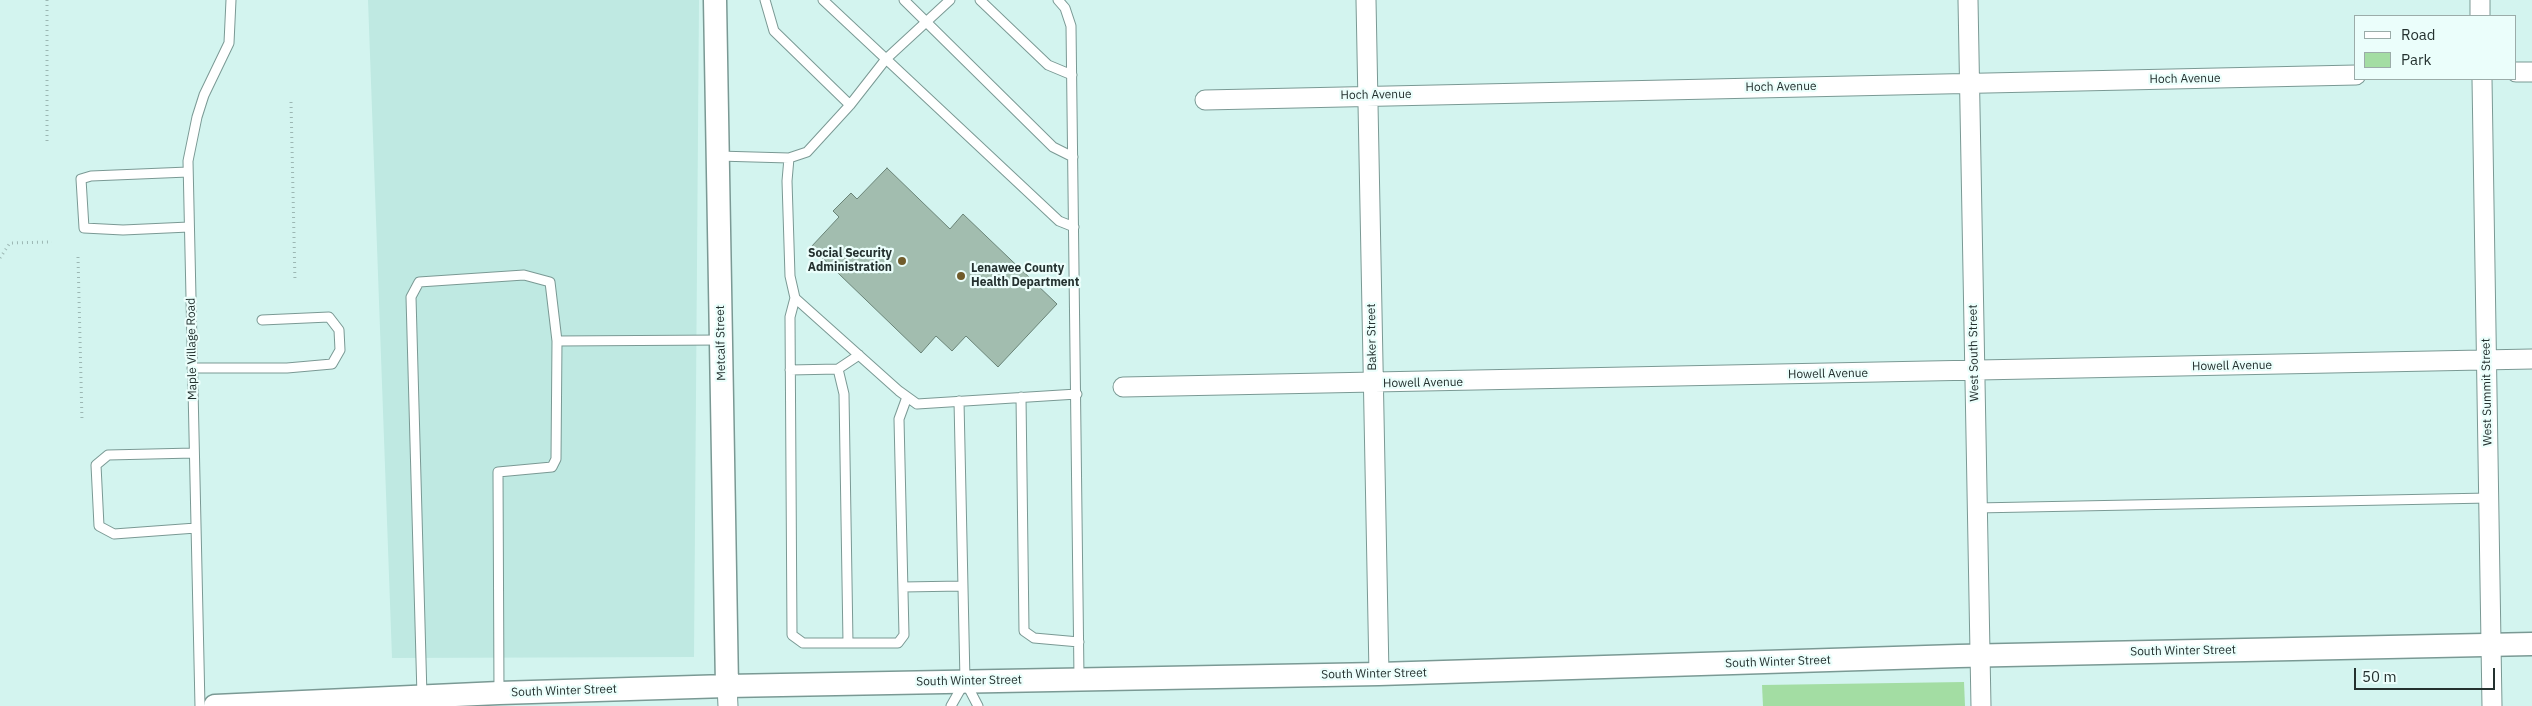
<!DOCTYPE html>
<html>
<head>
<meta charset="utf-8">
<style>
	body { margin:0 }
	#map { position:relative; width:2532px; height:706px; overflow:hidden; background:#d3f4ef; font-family:"IBM Plex Sans",sans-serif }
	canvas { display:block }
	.legend { position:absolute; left:2354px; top:15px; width:162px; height:65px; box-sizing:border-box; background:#ebfefb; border:1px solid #9baca9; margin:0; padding:6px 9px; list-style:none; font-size:15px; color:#24312f }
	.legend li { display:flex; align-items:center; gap:10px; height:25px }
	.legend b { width:25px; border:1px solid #9baca9 }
	.scale { position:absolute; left:2354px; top:668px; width:141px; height:22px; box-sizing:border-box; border:2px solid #24312f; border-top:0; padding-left:6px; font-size:15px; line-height:18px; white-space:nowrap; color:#24312f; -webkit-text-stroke:4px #ebfefb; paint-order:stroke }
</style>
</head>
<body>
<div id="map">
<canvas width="2532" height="706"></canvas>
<ul class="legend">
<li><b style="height:6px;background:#fff"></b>Road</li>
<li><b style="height:14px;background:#a3dda3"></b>Park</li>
</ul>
<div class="scale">50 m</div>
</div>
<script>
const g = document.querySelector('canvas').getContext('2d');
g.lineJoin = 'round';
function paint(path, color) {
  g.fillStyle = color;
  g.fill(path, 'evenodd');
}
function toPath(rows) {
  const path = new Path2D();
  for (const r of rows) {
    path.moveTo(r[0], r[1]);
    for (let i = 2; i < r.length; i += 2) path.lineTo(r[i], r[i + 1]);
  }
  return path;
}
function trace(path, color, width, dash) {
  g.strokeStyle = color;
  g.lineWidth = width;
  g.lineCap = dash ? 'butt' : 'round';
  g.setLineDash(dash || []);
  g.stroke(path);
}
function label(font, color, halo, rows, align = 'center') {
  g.font = font + ' "IBM Plex Sans",sans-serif';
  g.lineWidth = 4.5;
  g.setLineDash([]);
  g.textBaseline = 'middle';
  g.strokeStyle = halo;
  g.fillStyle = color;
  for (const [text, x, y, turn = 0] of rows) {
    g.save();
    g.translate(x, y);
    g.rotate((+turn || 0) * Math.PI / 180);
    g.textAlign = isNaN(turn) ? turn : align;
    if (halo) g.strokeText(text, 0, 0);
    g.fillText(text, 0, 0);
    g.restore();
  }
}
paint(toPath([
	[368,0,699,0,694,657,392,658]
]), '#bfe9e2');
paint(toPath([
	[1964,682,1965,706,1763,706,1762,685]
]), '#a3dda3');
const building = toPath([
	[887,168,950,229,963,214,1057,304,998,367,966,336,952,351,936,336,921,353,811,247,839,217,833,211,851,193,857,199,887,168]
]);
paint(building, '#a2bdaf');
trace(building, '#698377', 1);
const service = toPath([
	[765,0,774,31,850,105],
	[823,0,1059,221,1074,227],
	[904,0,1053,147,1073,157],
	[980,0,1048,65,1072,75],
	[1058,0,1065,8,1071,26,1079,678],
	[718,156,789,158,807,152,850,105,886,59,950,0],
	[789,158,787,181,790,276,795,298,899,391,917,404,1077,394],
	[188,172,91,176,81,179,84,228,123,230,189,227],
	[795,298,790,317,792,635,803,643,898,643,904,635,899,419,907,397],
	[192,368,287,368,332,364,340,350,339,330,329,317,262,320],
	[838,369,844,394,848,643],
	[790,370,838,369,859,355],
	[1021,397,1024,631,1034,638,1079,642],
	[959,401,965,681,978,706],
	[194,453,108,455,96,465,99,526,114,534,196,528],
	[1976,508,2489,498],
	[903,587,962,586],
	[499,693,498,472,552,467,556,459,557,341,721,340],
	[422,696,411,297,419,282,524,275,550,282,557,341],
	[200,706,188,161,197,117,204,95,229,43,231,0],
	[951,706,964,683]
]);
const minor = toPath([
	[1366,0,1379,674],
	[1968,0,1981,706],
	[2480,0,2480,16],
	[2516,72,2532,72],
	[2482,79,2492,706],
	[1205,100,2356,75],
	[1123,387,2532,359],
	[727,686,728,706]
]);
const tertiary = toPath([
	[715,0,727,686],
	[215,706,499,693,727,686,1379,674,1958,656,2532,644]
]);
trace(service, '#7a9994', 11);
trace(minor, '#7a9994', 21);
trace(tertiary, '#7a9994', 25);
trace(toPath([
	[47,0,47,143],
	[291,102,295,282],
	[78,257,82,421],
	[0,258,10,243,52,242]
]), '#9cb7b3', 3, [1, 4]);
trace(service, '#fff', 9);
trace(minor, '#fff', 19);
trace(tertiary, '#fff', 22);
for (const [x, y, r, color] of [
	[902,261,5,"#715c2b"],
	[961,276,5,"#715c2b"]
]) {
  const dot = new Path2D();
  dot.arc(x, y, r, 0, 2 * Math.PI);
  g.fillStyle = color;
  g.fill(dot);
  trace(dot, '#ebfefb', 2);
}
label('12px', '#24312f', '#ebfefb', [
	["Hoch Avenue",2185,79,-1],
	["Hoch Avenue",1781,87,-1],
	["Hoch Avenue",1376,95,-1],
	["Baker Street",1372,337,-91],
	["Metcalf Street",721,343,-91],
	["Maple Village Road",192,349,-91],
	["West South Street",1974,353,-91],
	["Howell Avenue",2232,366,-1],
	["Howell Avenue",1828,374,-1],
	["Howell Avenue",1423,383,-1],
	["West Summit Street",2487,392,-91],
	["South Winter Street",2183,651,-1],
	["South Winter Street",1778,662,-2],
	["South Winter Street",1374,674,-1],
	["South Winter Street",969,681,-1],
	["South Winter Street",564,691,-2]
]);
label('bold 12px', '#24312f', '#ebfefb', [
	["Social Security",892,254],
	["Administration",892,268],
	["Lenawee County",971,269,"left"],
	["Health Department",971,283,"left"]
], 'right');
</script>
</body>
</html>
